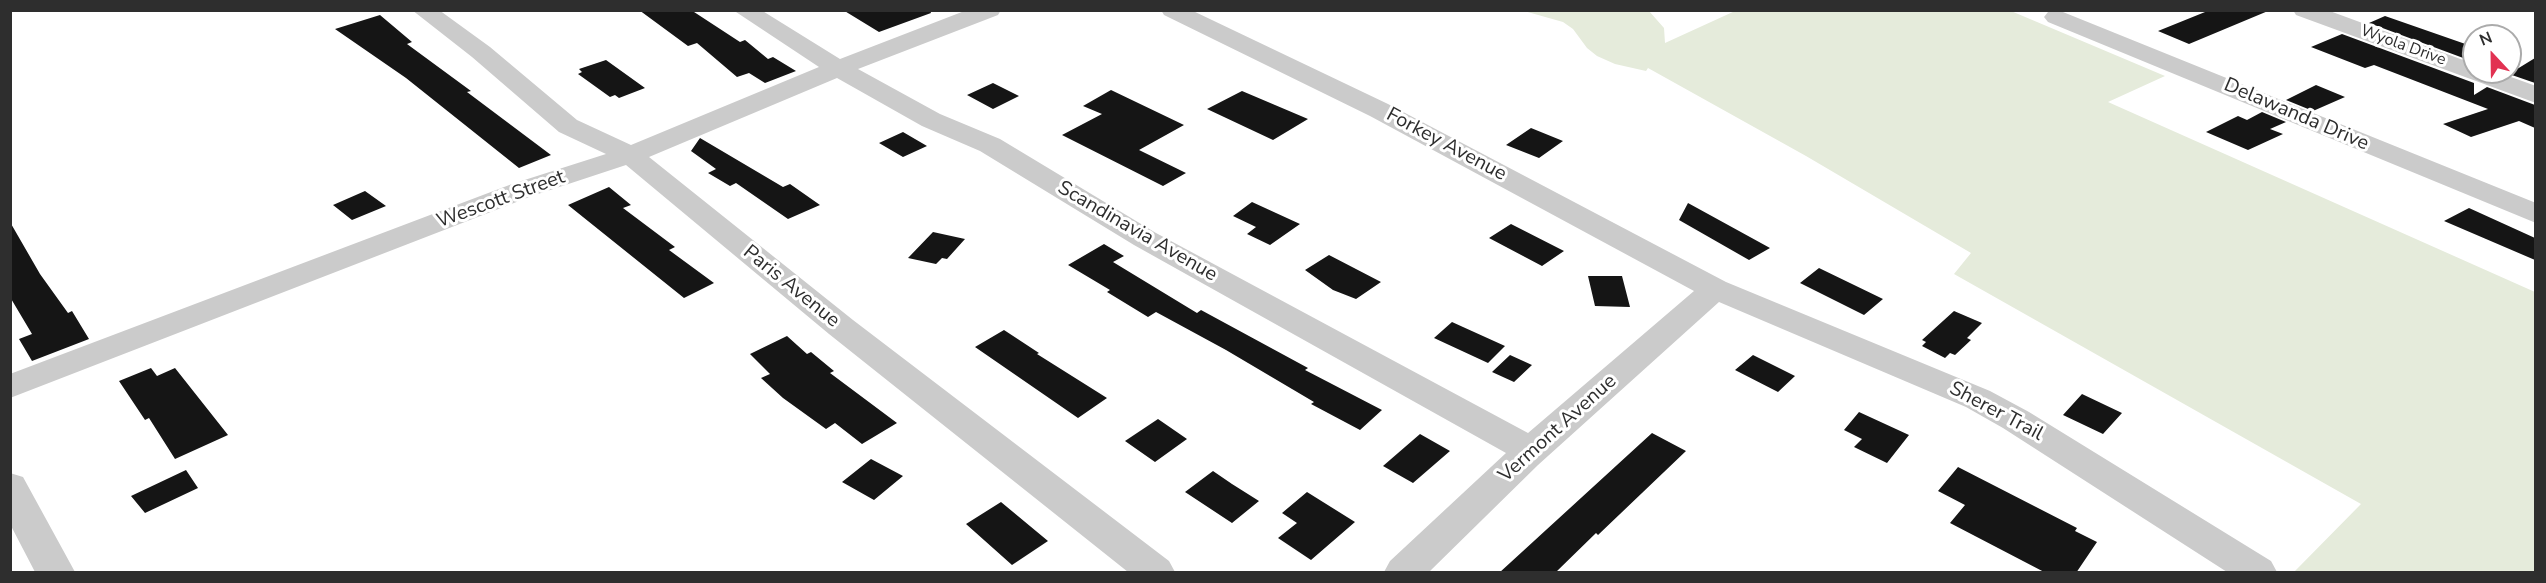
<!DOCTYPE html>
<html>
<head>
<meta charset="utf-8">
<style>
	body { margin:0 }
	#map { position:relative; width:2546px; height:583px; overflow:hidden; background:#fff; font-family:"Nunito Sans",sans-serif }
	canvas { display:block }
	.frame { position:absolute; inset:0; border:12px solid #2e2e2e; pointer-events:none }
	.north { position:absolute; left:2462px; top:24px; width:60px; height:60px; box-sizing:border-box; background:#fff; border:2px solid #ababab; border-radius:50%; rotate:338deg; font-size:16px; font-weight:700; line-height:24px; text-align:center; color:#2e2e2e }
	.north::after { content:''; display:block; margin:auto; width:21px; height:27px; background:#e23252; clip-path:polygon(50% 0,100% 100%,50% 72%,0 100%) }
</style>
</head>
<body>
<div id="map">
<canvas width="2546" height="583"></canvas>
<div class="frame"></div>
<div class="north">N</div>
</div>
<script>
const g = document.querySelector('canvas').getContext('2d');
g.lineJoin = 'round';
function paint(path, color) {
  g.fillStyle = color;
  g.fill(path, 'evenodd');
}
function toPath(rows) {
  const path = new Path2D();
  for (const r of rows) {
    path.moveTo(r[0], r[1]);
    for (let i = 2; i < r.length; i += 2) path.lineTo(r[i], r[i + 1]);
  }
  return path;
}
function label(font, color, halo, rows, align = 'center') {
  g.font = font + ' "Nunito Sans",sans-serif';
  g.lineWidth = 6;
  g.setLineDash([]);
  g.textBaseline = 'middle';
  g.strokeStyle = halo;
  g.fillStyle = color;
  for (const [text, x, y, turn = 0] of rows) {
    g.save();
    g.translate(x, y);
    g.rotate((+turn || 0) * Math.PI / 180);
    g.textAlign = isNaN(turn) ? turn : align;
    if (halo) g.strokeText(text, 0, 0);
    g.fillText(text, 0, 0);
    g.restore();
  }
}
paint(toPath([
	[1524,11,1649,11,1664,28,1665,43,1735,11,2011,11,2165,76,2108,102,2535,292,2535,572,2294,572,2361,504,1954,274,1971,253,1806,156,1648,68,1646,71,1615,64,1597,56,1587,48,1573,29,1563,22]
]), '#e5ebdb');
paint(toPath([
	[639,10,691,10,740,42,745,40,768,59,773,57,796,71,765,83,749,73,737,77,697,43,688,46],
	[843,10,930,10,931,13,879,32],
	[2210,10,2268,10,2268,11,2189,44,2158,31],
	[380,15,412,42,407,44,471,91,467,92,551,155,519,168,406,78,335,29],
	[2385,16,2474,47,2474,62,2369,23],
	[2342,34,2474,83,2474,95,2487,87,2535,105,2535,128,2519,121,2471,137,2443,124,2488,109,2374,65,2365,68,2311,47],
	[2535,58,2535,83,2509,74],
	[606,60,645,88,619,98,615,95,610,97,578,74,582,72,579,69],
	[993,83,1019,96,993,109,967,95],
	[2316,85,2345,97,2313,111,2286,100],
	[1111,90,1184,125,1139,150,1186,173,1163,186,1062,135,1102,114,1083,106],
	[1242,91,1308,119,1273,140,1207,109],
	[2262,112,2286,122,2270,129,2283,134,2248,150,2206,132,2238,116,2247,120],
	[1531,128,1563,141,1539,158,1506,145],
	[903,132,927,146,903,157,879,143],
	[700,138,783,187,790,184,820,205,788,219,736,183,730,186,708,173,716,169,691,151],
	[609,187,631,205,623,208,675,247,669,250,714,283,684,298,568,205],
	[365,191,386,206,352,220,333,205],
	[1252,202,1300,224,1270,245,1247,234,1256,227,1233,216],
	[1688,203,1770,248,1749,260,1679,220],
	[2469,208,2535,238,2535,260,2444,221],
	[10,222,40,274,68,313,72,311,89,339,32,361,19,339,32,334,10,297],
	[1511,224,1564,251,1542,266,1489,238],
	[933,232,965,239,947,259,942,258,936,264,908,258],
	[1104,244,1124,256,1113,262,1197,313,1201,310,1308,368,1305,370,1382,410,1360,430,1311,404,1314,402,1226,350,1156,312,1148,317,1107,292,1110,290,1068,265],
	[1329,255,1381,282,1356,299,1333,290,1305,270],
	[1819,268,1883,299,1864,315,1800,283],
	[1588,276,1622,276,1630,307,1595,306],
	[1954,311,1982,323,1967,338,1971,340,1955,355,1950,353,1945,358,1922,346,1926,342,1922,340],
	[1452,322,1463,327,1505,346,1488,363,1434,338],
	[1004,330,1039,353,1037,354,1107,398,1078,418,975,347],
	[787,336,807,354,811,352,834,371,830,373,897,423,862,444,835,423,826,429,783,398,761,378,770,374,750,354],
	[1510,355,1532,365,1514,382,1492,372],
	[1753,355,1795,376,1778,392,1735,370],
	[151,368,157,376,175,368,228,435,175,459,149,418,145,420,119,381],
	[2082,394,2122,413,2103,434,2063,415],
	[1859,412,1909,435,1887,463,1854,447,1862,439,1844,430],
	[1158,419,1187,439,1155,462,1125,441],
	[1652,433,1686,451,1598,535,1596,533,1555,573,1499,573],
	[1420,434,1450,451,1413,483,1383,466],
	[871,459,903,476,874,500,842,482],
	[1958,467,2077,528,2075,531,2097,542,2076,573,2046,573,1950,523,1965,505,1938,491],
	[186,470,198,488,145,513,131,496],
	[1213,471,1232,484,1259,501,1232,523,1185,492],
	[1307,492,1355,522,1311,560,1278,538,1297,523,1282,513],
	[1001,502,1048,541,1012,565,966,524]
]), '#151515');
paint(toPath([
	[412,10,439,10,490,47,577,120,631,145,819,67,733,10,761,10,840,59,967,10,1001,10,998,15,858,69,940,114,1000,139,1156,233,1528,433,1694,291,1370,116,1164,15,1161,10,1191,10,1388,104,1726,282,1990,391,2029,412,2271,561,2277,572,2227,572,2003,428,1966,407,1719,302,1538,465,1429,572,1384,572,1390,561,1506,453,1134,245,980,151,922,126,837,78,649,157,853,320,1169,561,1175,572,1128,572,829,334,626,165,532,196,10,398,10,374,512,184,606,154,559,132,472,57,412,10],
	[2058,10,2536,203,2536,223,2048,22,2044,17,2048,12,2058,10],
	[2293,10,2327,10,2474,64,2474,72,2497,72,2536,86,2536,103,2296,15,2293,10],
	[10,473,23,477,75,572,35,572,10,524,10,473]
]), '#cbcbcb');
label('16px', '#2e2e2e', '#fff', [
	["Wyola Drive",2403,46,20]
]);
label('20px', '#2e2e2e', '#fff', [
	["Delawanda Drive",2296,115,23],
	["Forkey Avenue",1446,145,28],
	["Wescott Street",501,200,-20],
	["Scandinavia Avenue",1137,232,30],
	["Paris Avenue",791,287,39],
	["Sherer Trail",1996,412,28],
	["Vermont Avenue",1558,429,-42]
]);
</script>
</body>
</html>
